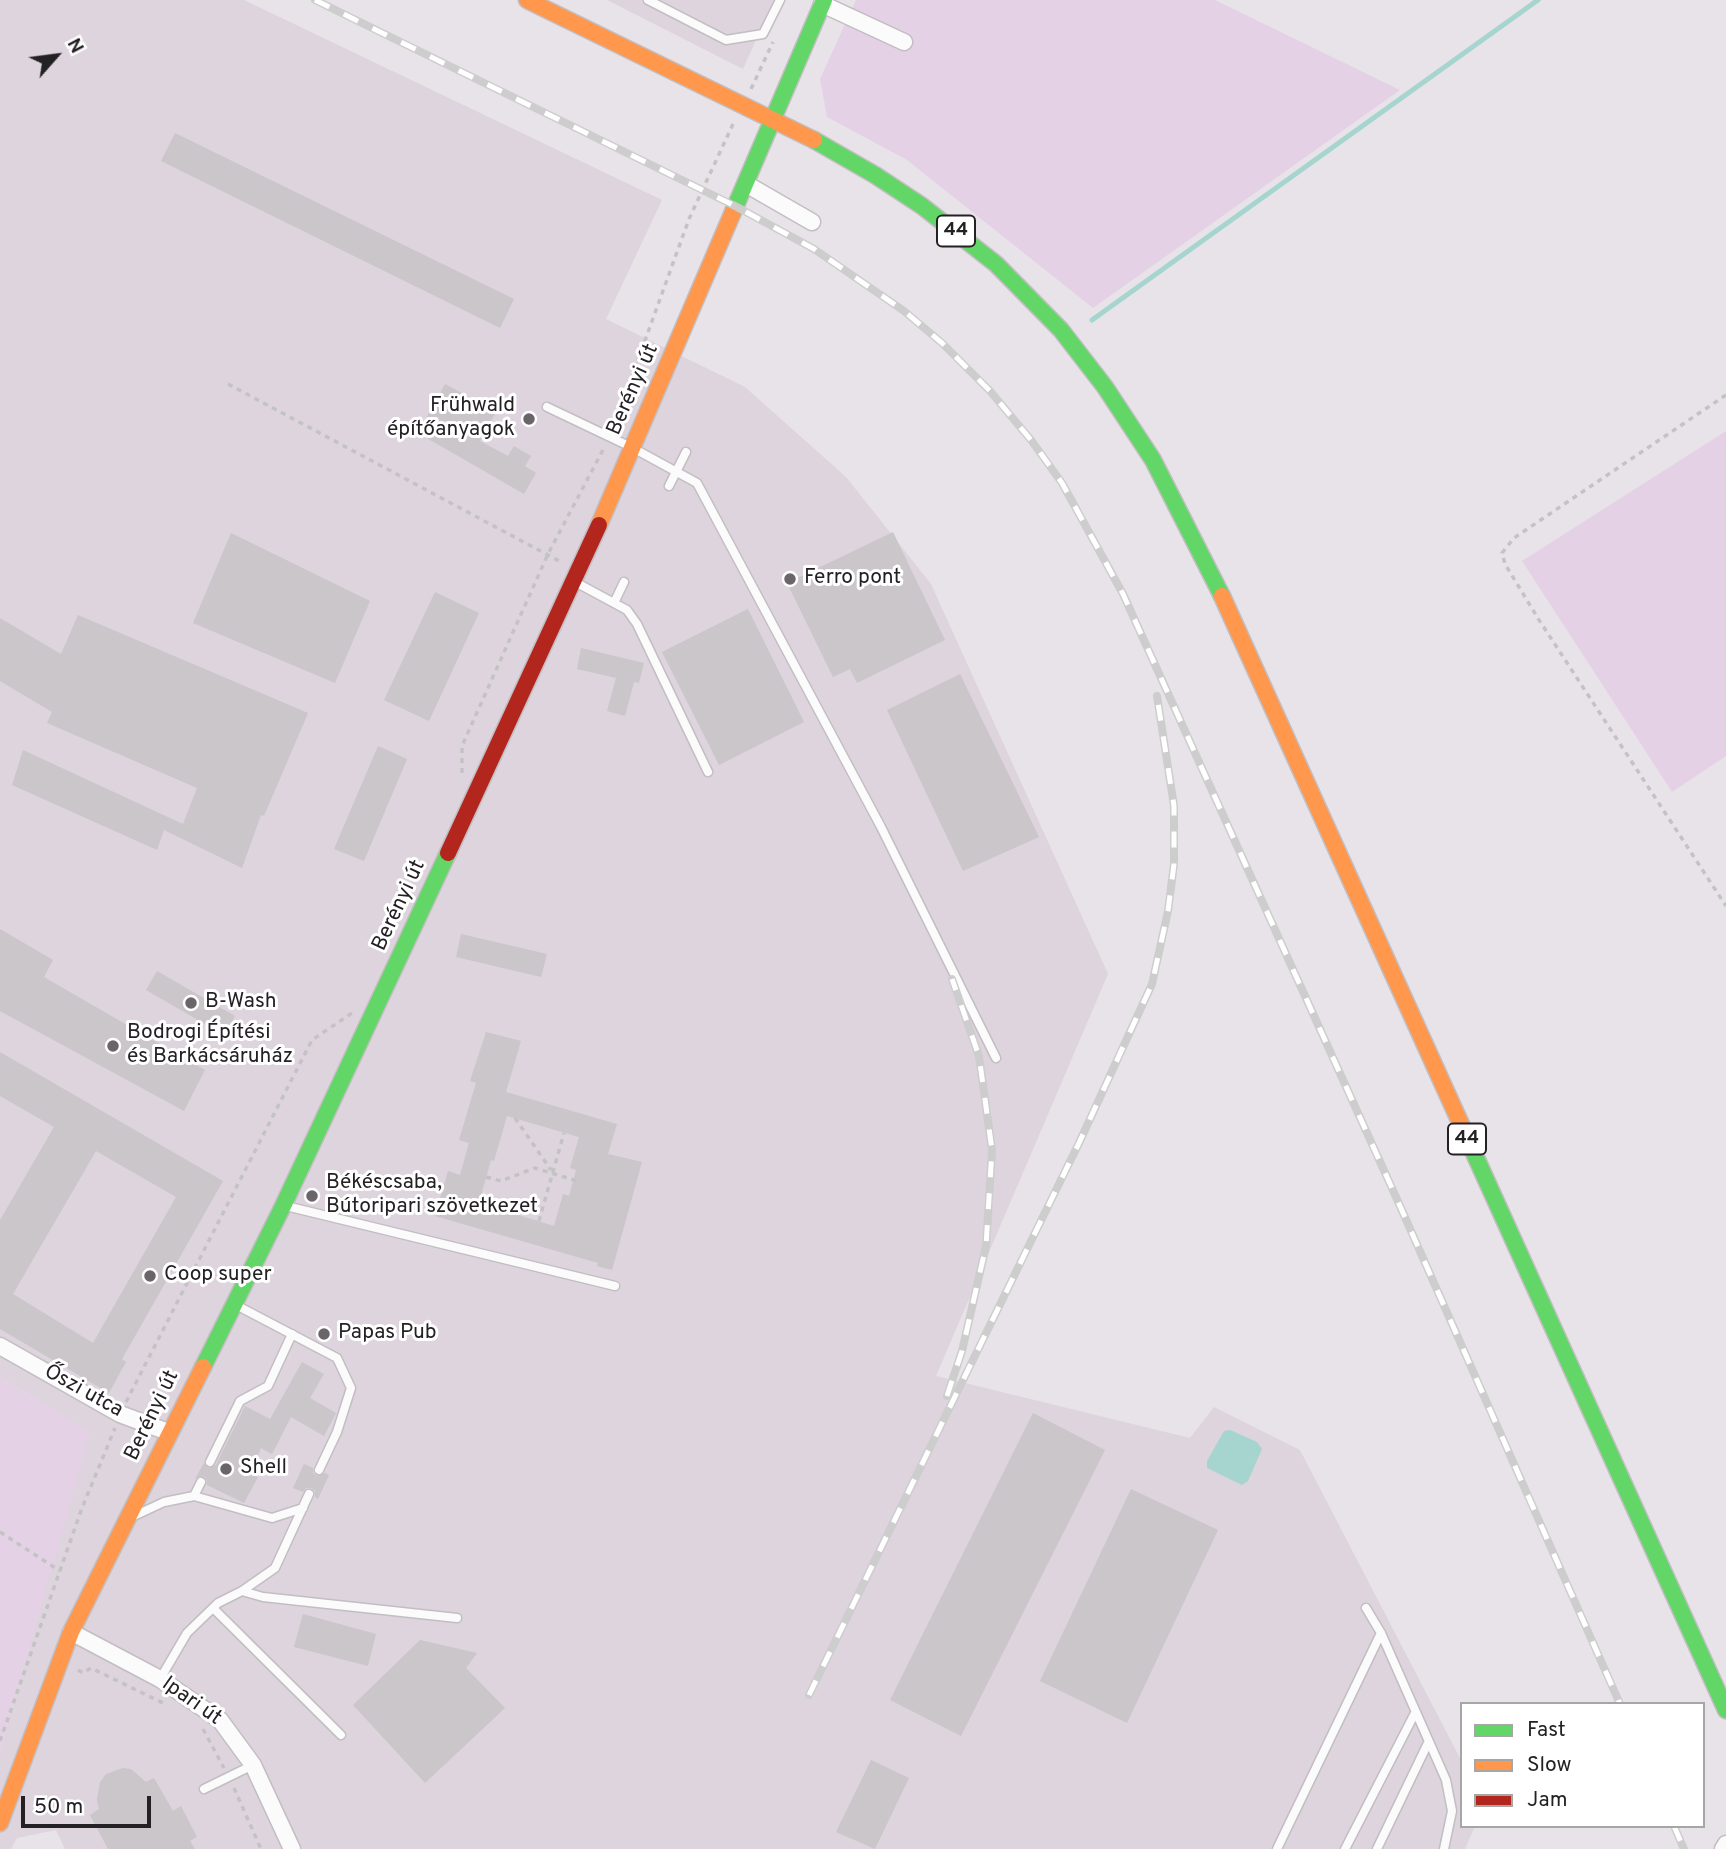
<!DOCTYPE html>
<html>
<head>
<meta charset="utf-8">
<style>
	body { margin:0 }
	#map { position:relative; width:1726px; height:1849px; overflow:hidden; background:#e8e3e8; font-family:Overpass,sans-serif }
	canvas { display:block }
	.legend { position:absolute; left:1460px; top:1702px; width:245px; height:126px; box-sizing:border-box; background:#fff; border:2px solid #a7a6a7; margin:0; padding:9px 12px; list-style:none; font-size:21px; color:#242124 }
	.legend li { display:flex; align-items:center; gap:14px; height:35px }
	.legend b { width:35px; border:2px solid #a7a6a7 }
	.north { position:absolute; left:21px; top:21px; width:70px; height:70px; -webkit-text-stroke:5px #fff; paint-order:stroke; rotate:62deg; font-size:19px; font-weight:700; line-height:28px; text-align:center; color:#242124 }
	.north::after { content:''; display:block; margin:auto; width:24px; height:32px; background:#242124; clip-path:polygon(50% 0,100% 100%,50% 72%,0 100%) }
	.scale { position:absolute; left:21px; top:1796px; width:130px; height:32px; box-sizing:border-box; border:4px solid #242124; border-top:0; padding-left:9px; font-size:21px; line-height:24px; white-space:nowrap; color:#242124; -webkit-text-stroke:5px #fff; paint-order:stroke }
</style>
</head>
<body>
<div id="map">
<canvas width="1726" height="1849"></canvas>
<ul class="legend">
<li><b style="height:9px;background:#63d668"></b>Fast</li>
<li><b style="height:9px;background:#ff974d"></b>Slow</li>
<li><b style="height:9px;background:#b3261e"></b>Jam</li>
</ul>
<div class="north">N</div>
<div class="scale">50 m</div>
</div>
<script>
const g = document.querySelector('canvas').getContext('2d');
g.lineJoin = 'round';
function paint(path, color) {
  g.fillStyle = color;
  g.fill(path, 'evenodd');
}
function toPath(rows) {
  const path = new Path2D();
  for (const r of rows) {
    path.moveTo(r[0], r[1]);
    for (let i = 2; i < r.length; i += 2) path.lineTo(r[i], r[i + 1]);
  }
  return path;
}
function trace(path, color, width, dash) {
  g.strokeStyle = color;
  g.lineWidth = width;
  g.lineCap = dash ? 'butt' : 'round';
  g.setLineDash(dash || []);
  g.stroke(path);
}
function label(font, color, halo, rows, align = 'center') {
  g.font = font + ' Overpass,sans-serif';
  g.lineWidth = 6;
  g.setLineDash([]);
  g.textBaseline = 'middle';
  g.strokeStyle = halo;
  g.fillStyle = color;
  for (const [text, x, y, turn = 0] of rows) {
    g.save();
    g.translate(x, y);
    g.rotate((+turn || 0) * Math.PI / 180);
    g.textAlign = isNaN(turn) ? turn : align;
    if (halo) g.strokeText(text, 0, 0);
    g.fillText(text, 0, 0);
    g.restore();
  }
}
paint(toPath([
	[0,0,244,0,662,200,606,319,745,387,846,477,931,584,1108,974,936,1376,1190,1438,1214,1407,1300,1450,1462,1762,1462,1826,1475,1826,1465,1849,65,1849,56,1830,17,1838,11,1849,0,1849,0,1752,89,1432,0,1377],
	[607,0,774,0,743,69]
]), '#ddd4dd');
paint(toPath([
	[856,0,1215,0,1400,90,1093,308,907,160,827,117,820,79],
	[1726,431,1726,756,1672,792,1522,561],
	[0,1377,90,1432,0,1752]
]), '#e5d1e6');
paint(toPath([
	[1230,1430,1257,1442,1262,1449,1248,1481,1242,1485,1207,1468,1207,1461,1224,1431]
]), '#a6d5cf');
trace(toPath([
	[1092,320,1538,0]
]), '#a6d5cf', 5);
paint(toPath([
	[175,133,514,299,500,328,161,161],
	[445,384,496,412,480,441,508,456,514,446,531,456,525,466,536,473,524,494,418,433],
	[893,532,945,640,857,683,850,669,833,677,787,583],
	[231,533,370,601,335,683,193,623],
	[435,592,479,613,429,721,384,700],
	[748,609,804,722,719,765,662,652],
	[78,615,308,713,264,816,261,815,242,868,164,830,157,850,12,785,23,750,183,824,197,788,47,723,52,712,0,681,0,618,61,654],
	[581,648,644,663,639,683,634,682,625,716,607,711,616,678,577,669],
	[960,674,1039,837,963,871,887,710],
	[378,746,407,759,364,861,334,849],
	[0,929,53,960,44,977,205,1070,184,1111,0,1011],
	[461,934,547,954,541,977,456,957],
	[157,971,235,1016,224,1035,146,990],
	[486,1032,521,1041,506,1092,617,1124,608,1154,642,1162,612,1270,597,1266,598,1263,435,1216,448,1171,460,1175,469,1143,459,1140,476,1083,470,1081],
	[507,1116,579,1137,570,1168,576,1170,569,1196,563,1194,554,1226,479,1203,491,1160,494,1161],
	[0,1052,223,1181,122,1359,126,1362,109,1393,0,1329,0,1220,54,1127,0,1096],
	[96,1151,176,1197,93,1343,13,1294],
	[302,1362,324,1374,310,1398,336,1413,324,1436,291,1417,272,1454,261,1448,251,1473,258,1477,244,1503,207,1485,207,1481,205,1477,200,1476,195,1479,204,1463,208,1468,216,1465,245,1406,270,1419],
	[1033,1413,1105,1450,961,1736,890,1700],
	[304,1464,313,1468,313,1473,317,1476,325,1473,329,1475,318,1499,315,1497,315,1491,311,1488,306,1488,303,1492,293,1488],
	[1131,1489,1218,1530,1127,1723,1040,1681],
	[303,1614,376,1634,368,1666,294,1647],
	[420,1640,477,1653,466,1668,505,1708,425,1783,353,1705],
	[871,1760,909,1778,875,1849,836,1832],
	[123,1768,131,1769,146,1782,154,1778,173,1811,181,1806,197,1837,190,1841,195,1849,108,1849,90,1815,99,1809,97,1800,100,1782,106,1774]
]), '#cac6ca');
const lane = toPath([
	[648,0,726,40,763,34,780,0],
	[547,407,631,447,697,483,881,827,996,1058],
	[669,486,686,452],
	[577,583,627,610,637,624,708,772],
	[614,603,624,582],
	[286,1206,615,1286],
	[236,1305,337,1358,351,1388,337,1432,319,1470],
	[210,1462,240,1401,268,1386,292,1334],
	[194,1496,272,1518,303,1508],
	[134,1516,164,1502,194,1496,201,1482],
	[242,1591,263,1597,457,1618],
	[213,1608,341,1735],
	[1366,1608,1381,1633,1446,1780,1452,1811,1444,1849],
	[160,1679,187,1633,218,1603,242,1591,275,1568,309,1494],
	[204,1789,253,1765],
	[1277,1849,1381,1633],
	[1345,1849,1415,1713],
	[1377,1849,1428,1743]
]);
const street = toPath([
	[822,4,904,42],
	[746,184,812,222],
	[0,1346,120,1414,168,1432],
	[71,1632,160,1679,220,1720,253,1765,292,1849],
	[1723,1849,1726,1844]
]);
const fast = toPath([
	[814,140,875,175,922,206,996,264,1061,330,1105,387,1153,460,1222,596],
	[733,212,824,0],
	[1464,1131,1726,1710],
	[203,1367,283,1206,448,853]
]);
const slow = toPath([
	[527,0,814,140],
	[599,525,733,212],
	[1222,596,1464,1131],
	[0,1823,71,1632,203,1367]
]);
const jam = toPath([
	[448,853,599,525]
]);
trace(lane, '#c2bec2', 11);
trace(street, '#c2bec2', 19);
trace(fast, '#c2bec2', 19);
trace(slow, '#c2bec2', 19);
trace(jam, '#c2bec2', 19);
trace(toPath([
	[751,89,773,42],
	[228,384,563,563],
	[1726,395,1514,538,1502,553,1505,564,1539,620,1726,906],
	[614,426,689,219,733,124],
	[462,773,462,746,548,554,605,446],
	[515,1118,551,1170],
	[486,1177,501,1181,535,1168,577,1181],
	[539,1221,564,1133],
	[126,1402,312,1040,352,1013],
	[0,1532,60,1571],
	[78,1670,83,1673,91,1668,165,1704],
	[203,1729,224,1768],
	[0,1741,82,1508,115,1428],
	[234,1788,261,1849]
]), '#c4c3c4', 3.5, [5, 5]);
trace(lane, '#fcfbfc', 8);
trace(street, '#fcfbfc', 16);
trace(fast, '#63d668', 16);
trace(slow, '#ff974d', 16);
trace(jam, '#b3261e', 16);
const rail = toPath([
	[315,0,737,207,814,249,904,311,942,343,990,391,1031,440,1062,483,1123,594,1396,1197,1620,1704],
	[947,1396,962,1351,986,1246,992,1150,979,1056,952,979],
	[809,1695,1079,1143,1152,984,1168,911,1174,864,1174,806,1157,696],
	[1674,1826,1684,1849]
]);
trace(rail, '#cecdce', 8);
trace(rail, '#fff', 5, [16]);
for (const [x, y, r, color] of [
	[529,419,7,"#696569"],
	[790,579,7,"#696569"],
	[191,1003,7,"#696569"],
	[113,1046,7,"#696569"],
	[312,1196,7,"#696569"],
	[150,1276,7,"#696569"],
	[324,1334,7,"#696569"],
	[226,1469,7,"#696569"]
]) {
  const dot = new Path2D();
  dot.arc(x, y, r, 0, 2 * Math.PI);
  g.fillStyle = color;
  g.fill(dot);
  trace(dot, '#fff', 2.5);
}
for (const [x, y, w] of [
	[956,231,38],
	[1467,1139,38]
]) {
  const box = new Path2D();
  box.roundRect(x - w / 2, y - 15.5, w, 31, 5);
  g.fillStyle = '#fff';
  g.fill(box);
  trace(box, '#242124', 2);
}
label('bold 19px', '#242124', null, [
	["44",956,231],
	["44",1467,1139]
]);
label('21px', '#242124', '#fff', [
	["Berényi út",634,390,-66],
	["Berényi út",400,906,-65],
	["Őszi utca",83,1392,29],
	["Berényi út",153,1416,-64],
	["Ipari út",191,1702,35]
]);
label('21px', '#242124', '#fff', [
	["Frühwald",515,407,"right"],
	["építőanyagok",515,431,"right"],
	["Ferro pont",804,579],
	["B-Wash",205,1003],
	["Bodrogi Építési",127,1034],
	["és Barkácsáruház",127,1058],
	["Békéscsaba,",326,1184],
	["Bútoripari szövetkezet",326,1208],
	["Coop super",164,1276],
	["Papas Pub",338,1334],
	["Shell",240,1469]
], 'left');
</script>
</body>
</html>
